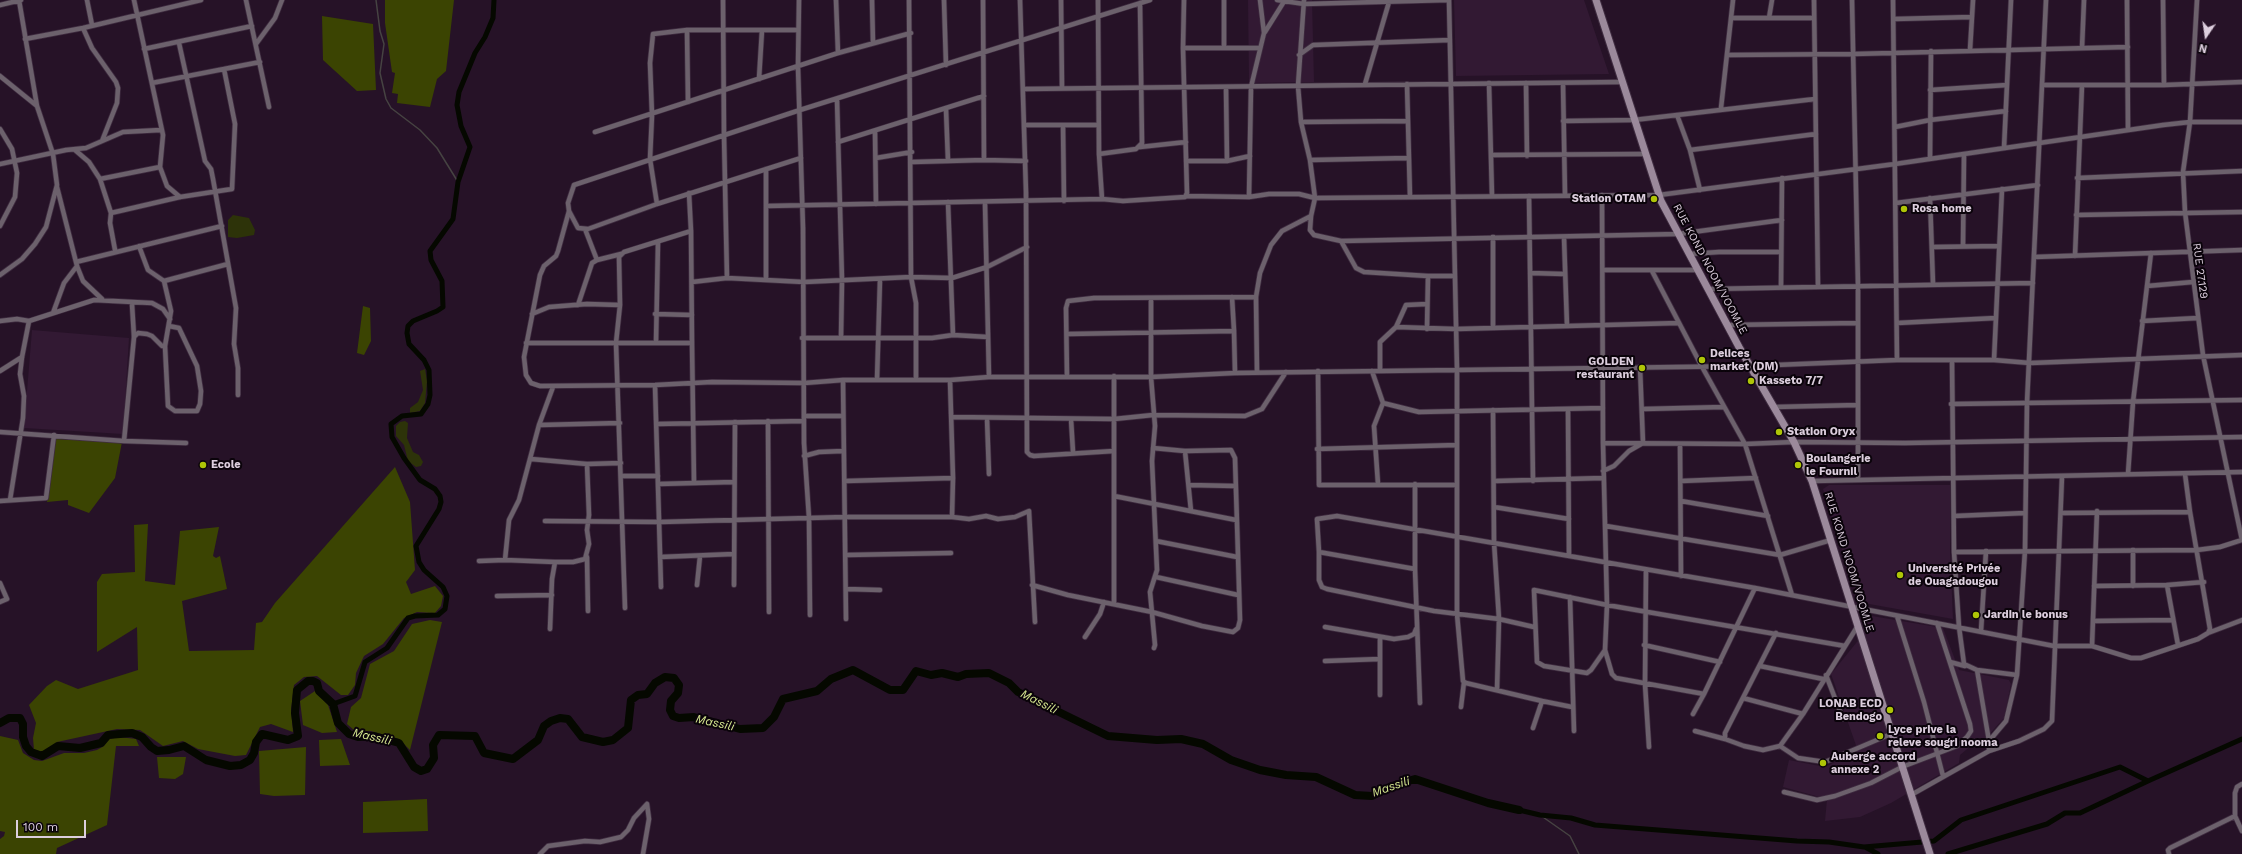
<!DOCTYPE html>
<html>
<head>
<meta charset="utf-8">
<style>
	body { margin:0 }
	#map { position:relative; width:2242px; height:854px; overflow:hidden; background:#261227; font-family:"Work Sans",sans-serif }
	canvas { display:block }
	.north { position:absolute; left:2186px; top:16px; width:40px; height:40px; -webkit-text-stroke:3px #0a030a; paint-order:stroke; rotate:193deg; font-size:11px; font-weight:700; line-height:16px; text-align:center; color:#dccedd }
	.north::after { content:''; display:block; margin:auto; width:14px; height:18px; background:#dccedd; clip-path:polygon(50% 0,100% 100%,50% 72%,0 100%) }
	.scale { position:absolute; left:16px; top:820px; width:70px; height:18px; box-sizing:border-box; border:2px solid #dccedd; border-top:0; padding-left:5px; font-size:12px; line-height:14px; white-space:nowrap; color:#dccedd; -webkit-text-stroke:3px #0a030a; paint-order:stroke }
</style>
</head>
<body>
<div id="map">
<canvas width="2242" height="854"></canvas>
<div class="north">N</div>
<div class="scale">100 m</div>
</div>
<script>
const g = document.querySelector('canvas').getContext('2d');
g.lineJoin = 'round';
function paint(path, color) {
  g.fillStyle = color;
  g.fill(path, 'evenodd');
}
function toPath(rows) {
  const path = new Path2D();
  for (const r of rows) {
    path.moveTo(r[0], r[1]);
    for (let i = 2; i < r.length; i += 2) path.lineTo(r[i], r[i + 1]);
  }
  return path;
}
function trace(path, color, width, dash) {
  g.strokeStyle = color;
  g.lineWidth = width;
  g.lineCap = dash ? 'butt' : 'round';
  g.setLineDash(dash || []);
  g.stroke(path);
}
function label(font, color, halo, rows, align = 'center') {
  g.font = font + ' "Work Sans",sans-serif';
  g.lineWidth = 4;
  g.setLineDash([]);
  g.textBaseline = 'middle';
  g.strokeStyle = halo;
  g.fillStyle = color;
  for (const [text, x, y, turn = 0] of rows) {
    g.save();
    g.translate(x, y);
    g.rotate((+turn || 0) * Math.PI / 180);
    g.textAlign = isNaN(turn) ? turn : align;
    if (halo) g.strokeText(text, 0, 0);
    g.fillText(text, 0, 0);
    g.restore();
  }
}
paint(toPath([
	[1248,0,1312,0,1314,82,1249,83],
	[1454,0,1584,0,1609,74,1456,76],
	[32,330,129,338,123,434,24,428],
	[1829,485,1950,485,1950,549,1953,619,1858,602,1823,489],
	[1860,614,1943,628,1959,670,2009,680,2011,684,2004,718,1985,739,1979,739,1960,755,1959,763,1891,803,1860,817,1825,821,1827,799,1783,787,1789,760,1825,767,1858,751,1831,674,1865,632]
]), '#321933');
paint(toPath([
	[233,215,249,218,255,230,254,235,237,238,228,237,228,220],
	[425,369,427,381,425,403,420,411,410,413,410,408,418,402,423,390,420,371],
	[405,421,408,423,407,438,413,452,419,455,423,462,421,466,416,467,408,461,404,445,396,436,396,426,400,422]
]), '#2d3309');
paint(toPath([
	[385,0,454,0,446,71,437,79,430,107,397,103,398,94,392,93,395,73,392,72,385,23],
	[322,16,373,24,376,90,357,91,323,60],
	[363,306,370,308,371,341,364,355,357,353],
	[55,439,122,442,115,478,89,513,68,505,68,500,47,502],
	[395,467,410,502,415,570,406,582,411,594,435,586,443,596,441,606,435,613,417,612,404,618,383,644,364,656,356,673,355,685,348,695,341,695,317,676,304,677,294,685,291,710,293,732,271,724,260,727,246,755,235,756,198,749,183,741,163,746,140,730,117,729,57,742,45,752,34,750,33,738,36,723,29,705,47,686,56,680,78,689,138,670,137,627,97,652,97,582,102,574,135,572,134,525,148,524,145,581,175,585,180,531,219,527,213,556,216,558,220,556,227,589,182,601,189,651,254,650,256,623,262,622,275,603],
	[430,620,442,622,410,750,399,739,371,731,355,731,347,724,351,707,361,698,370,664,394,651,412,624],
	[315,691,328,705,337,732,322,733,303,725,300,701],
	[0,736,18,740,23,753,34,760,42,761,64,753,84,753,97,750,104,746,109,739,119,737,136,739,139,746,116,746,107,825,57,848,56,854,0,854,0,839,4,836,5,832,0,831],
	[341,739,350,765,320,766,319,740],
	[306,747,305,795,274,796,260,794,259,751],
	[157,757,186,757,183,774,175,779,159,778],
	[427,799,428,831,363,833,363,802]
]), '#3b4402');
trace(toPath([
	[376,0,380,31,384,44,380,73,386,99,391,108,420,130,437,148,458,182],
	[1540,815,1570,836,1579,854]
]), '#464342', 1.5);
trace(toPath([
	[333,704,355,696,365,662,387,648,408,618,415,616,438,615,445,609,447,596,443,587,424,570,419,562,416,546,439,509,441,502,440,496,435,489,420,480,404,458,392,437,391,424,402,416,421,414,428,404,430,395,429,370,424,360,409,344,407,333,408,326,413,321,437,311,443,307,442,281,431,260,430,251,453,219,458,182,470,147,461,126,457,105,459,92,475,53,485,37,493,18,494,0],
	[1519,810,1540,815,1571,818,1595,825,1797,841,1829,842,1864,847,1934,841,1961,820,2120,767,2148,781,2242,739],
	[1865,847,1878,854],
	[1948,854,2047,824,2065,813,2080,813,2148,781]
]), '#050800', 5);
trace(toPath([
	[0,723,9,718,20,718,23,724,23,737,26,746,31,752,42,756,58,746,80,748,101,743,108,735,132,733,142,737,151,747,157,751,169,750,184,746,206,760,230,766,241,765,250,760,254,753,256,742,262,734,288,740,298,736,295,713,297,690,308,681,313,681,317,683,319,691,333,704,338,723,349,734,358,737,374,736,399,743,414,767,421,771,427,769,434,758,433,745,439,735,475,736,484,753,513,759,538,740,544,726,551,721,560,718,568,719,582,737,603,742,613,740,628,728,631,700,638,695,647,694,655,683,665,677,674,678,679,685,678,693,671,701,670,710,673,716,679,718,694,717,740,729,763,728,774,717,783,699,817,691,831,679,853,670,890,690,903,690,916,671,931,675,942,673,958,677,966,674,989,673,1009,683,1018,692,1108,736,1157,740,1181,739,1203,744,1231,760,1260,770,1286,775,1316,777,1355,795,1372,796,1392,786,1415,779,1488,803,1519,810]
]), '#050800', 8);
const street = toPath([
	[19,0,37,106],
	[87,0,92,25],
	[134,0,163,135,160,167,167,186,180,197],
	[246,0,269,107],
	[723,0,724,135,727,278],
	[799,0,798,67,803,228,804,443,809,518,810,615],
	[836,0,838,53],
	[872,0,873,43],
	[909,0,911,277,916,303,916,379],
	[944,0,946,65],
	[983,0,984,160],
	[1020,0,1026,192,1027,452,1030,455,1034,456,1114,451],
	[1061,0,1062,88],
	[1098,0,1099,154,1102,199],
	[1224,0,1224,48],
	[1260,0,1264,33,1251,87,1249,197,1269,194,1299,194,1315,198,1310,160,1301,122,1298,86,1304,0],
	[1277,0,1304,4,1449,0],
	[1449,0,1457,369,1457,614,1463,681,1466,683,1542,701,1572,707],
	[1814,0,1818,286],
	[1852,0,1858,285,1858,480],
	[1893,0,1897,360],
	[2127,0,2128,130],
	[2163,0,2164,85],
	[2197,0,2190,122,2183,172,2185,212,2203,355,2242,540],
	[0,5,21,0],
	[1731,18,1814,18],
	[1769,18,1772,0],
	[1894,19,1972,17],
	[83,28,92,48,116,82,118,88,117,103,102,141],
	[687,30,688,102],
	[1265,32,1285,0],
	[25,39,83,28,201,0],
	[179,43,205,161,211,169,213,179,236,308,234,344,238,368,238,395],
	[256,44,275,18,282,0],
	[1183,48,1260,48],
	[2082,48,2084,0],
	[144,49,252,26],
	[1970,50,1973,0],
	[1299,55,1313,45,1450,40],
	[1727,55,1853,54,2128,47],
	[0,76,37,106,53,154,57,185,46,227,35,244,22,259,0,275],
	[759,79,762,30],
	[152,83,260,62],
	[1489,83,1492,196],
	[1526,83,1527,156],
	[1563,83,1565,195],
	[1365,84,1389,2],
	[1407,84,1410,197],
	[2042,85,2164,85,2242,82],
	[1226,87,1227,161],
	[1024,89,1621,82],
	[1930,90,2007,85],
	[837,99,842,280,841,338],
	[1721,108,1733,0],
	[946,109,948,161],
	[1677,115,1690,150,1700,190],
	[1563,121,1634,120,1815,99],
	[1301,122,1408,121],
	[1024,125,1098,125],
	[1063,125,1064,201],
	[1895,127,1930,120,2006,111],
	[0,129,12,149,17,173,15,197,0,226],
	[875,131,876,204],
	[595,132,838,53,911,33],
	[838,142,984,96],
	[1140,147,1186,142],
	[2004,148,2011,0],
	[75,150,89,162,100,179,111,213,110,223,115,250],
	[1690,150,1816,134],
	[1099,154,1136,149,1142,143,1140,3],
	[1492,155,1645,154],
	[801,158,657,204,588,229,578,228,569,211,568,203,574,185,800,110,1150,0],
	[876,158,912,152],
	[1930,159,1931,51],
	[1310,160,1408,158],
	[1186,161,1227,161,1250,156],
	[912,162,984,160,1026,161],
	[0,164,66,150,86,148,123,132,161,130],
	[2077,178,2242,171],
	[100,179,160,167],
	[57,187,77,266,83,281,102,299],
	[1602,195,1603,443,1607,605,1605,650,1591,670,1587,673,1544,666,1537,662,1534,590,1607,605,1845,646],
	[1186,196,1249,197],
	[1529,196,1533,481],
	[1930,198,1933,284],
	[948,202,953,335,988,337],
	[985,203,989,377],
	[1896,203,2038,185],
	[657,204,650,159,652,115,650,63,653,34,687,30,798,30],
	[766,206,1102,199,1123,201,1185,197,1187,193,1183,48,1184,0],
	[569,211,558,251,556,256,544,266,540,275,524,357,526,375,531,383,540,386,655,385,712,382,804,383,843,380,950,380,989,377,1151,377,1235,373,1751,366,1897,360,1994,360,2030,363,2242,355],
	[111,213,180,197,232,189,235,124,224,69],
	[2076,215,2242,212],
	[1311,216,1310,230,1314,235,1341,241,1678,234,1782,220],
	[585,229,597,260],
	[691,231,692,343],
	[1493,237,1493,327],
	[1564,237,1567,326],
	[1341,241,1356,268,1364,272,1428,276,1455,276],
	[139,246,148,270,164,281,171,311,165,346,168,406,175,411,197,411,200,404,201,391,197,366,179,328,169,326],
	[1963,246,1964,154],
	[1933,247,1999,246],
	[1689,254,1719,252,1781,252],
	[2075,256,2082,85],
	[2034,257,2242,250],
	[76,262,222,226],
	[1603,270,1698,270],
	[1652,271,1701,365,1745,444,1792,595],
	[1530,273,1564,274],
	[766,279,766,169],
	[164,281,228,264],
	[692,282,727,278,804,282,911,277,952,278,987,267,1027,247],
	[1781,286,1782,178],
	[2147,286,2193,282],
	[1708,289,2033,283],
	[1232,297,1234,331],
	[1256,297,1257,372],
	[1151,299,1151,377,1155,426,1152,461,1157,570,1150,592,1155,645,1154,648],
	[578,305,592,263,597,260,621,254],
	[53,313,64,283,77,266],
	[532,314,549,307,587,304,620,305],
	[655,314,692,315],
	[0,321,17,319,29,321,94,300,152,303,163,309,170,319],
	[2142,321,2198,318],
	[1897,323,1996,318],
	[1727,325,1858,323],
	[1396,327,1406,305,1427,304],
	[1427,329,1428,276],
	[1068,334,1234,331,1235,373],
	[134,337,138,333,147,334,152,336,162,346,165,346],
	[802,338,932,338,953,335],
	[526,343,616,343,620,305,619,257,624,252,691,231,689,193],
	[656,343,658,242],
	[1952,360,1954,552,1959,627,1964,664,1977,670,2017,675],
	[1994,360,2002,189],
	[1380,370,1380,342,1396,327,1456,329,1679,323],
	[0,371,22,357],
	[1318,371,1319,485,1456,485],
	[1372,371,1383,403,1374,426,1378,484],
	[1067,377,1066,308,1068,301,1094,298,1256,297,1260,273,1271,245,1282,231,1311,216,1315,198,1659,195,1895,164,2163,125,2190,122,2242,122],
	[843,380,846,619],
	[877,380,880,279],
	[950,380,953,478,952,517],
	[655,385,661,587],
	[553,387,539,425,519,500,509,520,505,560,555,562,573,562,585,559,589,544,587,530,589,515,587,464,621,463],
	[1383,403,1419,412,1603,408],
	[1951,404,2242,400],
	[1774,407,1858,405],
	[1643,409,1724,407],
	[1493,410,1494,542,1499,619,1497,690],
	[1568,410,1569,556],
	[804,416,842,416],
	[952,417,1114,419,1153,415,1245,416,1262,409,1286,372],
	[987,418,989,474],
	[1071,419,1073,452],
	[768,421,769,612],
	[657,424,804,421],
	[539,425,620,423],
	[0,432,124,441,186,443],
	[124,441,134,337,132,304],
	[1603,443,1745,444,1794,442,1905,443,2242,437],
	[1680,444,1681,576],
	[1153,448,1185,451,1191,511],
	[1317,449,1457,445],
	[804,456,819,452,843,451],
	[531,459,587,464],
	[1603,471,1614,466,1629,451,1643,443,1640,367],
	[2128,474,2133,402,2151,253],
	[622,476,658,476],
	[845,481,953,478],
	[1495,481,1603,478],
	[1681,481,1756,478],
	[1812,481,2242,472],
	[658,484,734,482],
	[1415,484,1415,569,1420,703],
	[1189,485,1235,486],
	[1114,496,1236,520],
	[10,500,23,418,24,396,20,374,22,357,29,321],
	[0,501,46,498,54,435],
	[1681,501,1768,516],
	[1494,507,1569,519],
	[2061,513,2190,512],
	[1954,516,2025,513],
	[545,521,660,522,845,517,952,517,969,519,986,516,998,519,1015,517,1029,511,1035,622],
	[1606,526,1780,555,1831,540],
	[1156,541,1237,557],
	[1319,552,1319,580,1322,587,1327,589,1434,611,1499,619,1534,627],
	[1954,552,2197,550,2220,547,2242,540],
	[846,555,951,553],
	[587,557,588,611],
	[660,557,734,554],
	[479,561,505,560],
	[1415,569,1319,552,1317,519,1337,516,1755,588,2054,646,2092,646,2131,658,2141,658,2198,639,2208,633,2210,629,2190,512,2185,474],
	[1646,571,1645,684,1649,747],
	[1156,577,1238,595],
	[0,583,7,599,0,602],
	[697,585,700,556],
	[734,585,735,422],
	[1032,585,1068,595,1152,612,1202,626,1233,632,1238,628,1240,620,1235,458,1231,450,1185,451],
	[2167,585,2178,645],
	[2094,586,2167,585,2204,582],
	[2133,586,2133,550],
	[846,589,880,590],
	[497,596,552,595],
	[1570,597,1574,731],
	[1114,604,1114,376],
	[625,608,616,343,692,343,694,483],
	[1897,616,1924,702,1943,776],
	[2093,621,2172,620],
	[1325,627,1394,639,1408,637,1414,634,1416,629],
	[550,629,552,579,555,562],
	[1981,631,1986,551],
	[1776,633,1725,733,1725,739,1744,746,1763,750,1780,746,1803,714,1857,627],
	[2208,633,2242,620],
	[1085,637,1100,614,1104,602],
	[1380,637,1380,695],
	[1644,645,1720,662],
	[2092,646,2097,511],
	[1605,650,1612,674,1616,678,1704,694,1755,588],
	[1325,661,1380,659],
	[1950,662,1965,666],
	[1760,666,1823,679],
	[1977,670,1989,741],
	[1826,675,1843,719],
	[1743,698,1803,714],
	[1461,707,1464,682],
	[1693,714,1704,694],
	[1533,728,1542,701],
	[1695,731,1725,739],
	[1780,746,1798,758,1825,762,1891,734],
	[1989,751,2019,741,2044,729,2052,721,2062,476],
	[2242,784,2237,787,2235,793,2235,816,2242,831],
	[1784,792,1817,800,1835,796,1871,783,1902,767,1957,746,1967,737,1971,731,1970,724,1937,623],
	[1911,795,1989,751,1989,741,2006,721,2017,675,2025,550,2027,403,2046,0],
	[540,854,548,846,585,841,600,842,621,837,628,830,634,818,647,804,649,819,643,854],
	[2169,854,2168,850,2170,848,2235,816]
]);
const secondary = toPath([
	[1596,0,1661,201,1739,347,1794,442,1812,481,1930,854]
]);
trace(street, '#3f2c40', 6);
trace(secondary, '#3f2c40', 9);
trace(street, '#6c616c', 4.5);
trace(secondary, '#9b899b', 7);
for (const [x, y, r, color] of [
	[1654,199,4,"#afc507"],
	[1904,209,4,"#afc507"],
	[1702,360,4,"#afc507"],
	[1642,368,4,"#afc507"],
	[1751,381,4,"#afc507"],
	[1779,432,4,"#afc507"],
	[203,465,4,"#afc507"],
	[1798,465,4,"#afc507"],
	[1900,575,4,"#afc507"],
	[1976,615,4,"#afc507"],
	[1890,710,4,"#afc507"],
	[1880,736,4,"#afc507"],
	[1823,763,4,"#afc507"]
]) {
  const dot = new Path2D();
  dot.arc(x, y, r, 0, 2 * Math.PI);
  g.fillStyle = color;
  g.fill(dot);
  trace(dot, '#0a030a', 1.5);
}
label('bold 11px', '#dccedd', '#0a030a', [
	["Station OTAM",1646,199,"right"],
	["Rosa home",1912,209],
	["Delices",1710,354],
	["market (DM)",1710,367],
	["GOLDEN",1634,362,"right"],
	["restaurant",1634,375,"right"],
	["Kasseto 7/7",1759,381],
	["Station Oryx",1787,432],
	["Boulangerie",1806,459],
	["le Fournil",1806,472],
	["Ecole",211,465],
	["Université Privée",1908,569],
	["de Ouagadougou",1908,582],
	["Jardin le bonus",1984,615],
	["LONAB ECD",1882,704,"right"],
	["Bendogo",1882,717,"right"],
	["Lyce prive la",1888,730],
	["releve sougri nooma",1888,743],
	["Auberge accord",1831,757],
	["annexe 2",1831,770]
], 'left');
label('11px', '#dccedd', '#0a030a', [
	["RUE KOND NOOM/VOOMLE",1710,269,62],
	["RUE 27.129",2200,271,82],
	["RUE KOND NOOM/VOOMLE",1849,562,73]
]);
label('italic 12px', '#d9eb92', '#0a030a', [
	["Massili",1039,702,27],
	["Massili",715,723,12],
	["Massili",372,737,13],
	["Massili",1391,787,-19]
]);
</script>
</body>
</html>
